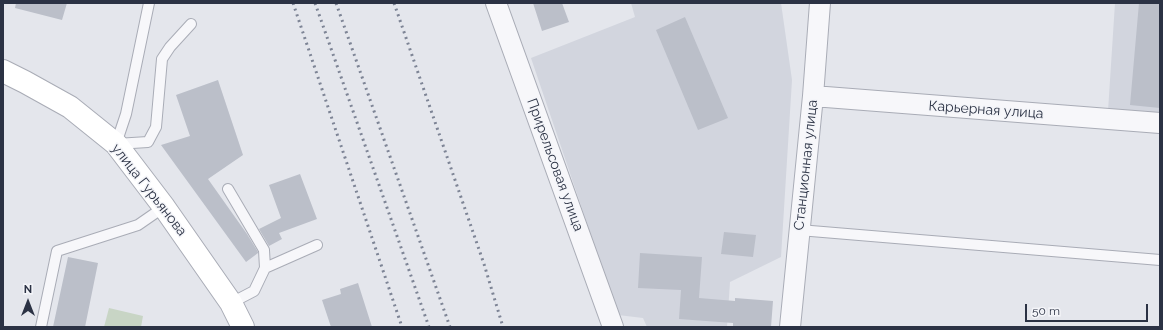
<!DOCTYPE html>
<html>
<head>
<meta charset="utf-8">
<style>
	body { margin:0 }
	#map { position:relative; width:1163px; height:330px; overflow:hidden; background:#e4e6ec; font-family:Raleway,sans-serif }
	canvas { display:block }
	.frame { position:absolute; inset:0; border:4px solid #2b3244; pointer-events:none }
	.north { position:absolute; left:8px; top:282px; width:40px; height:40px; -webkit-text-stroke:3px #f4f5f9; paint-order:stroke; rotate:0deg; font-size:11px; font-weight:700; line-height:16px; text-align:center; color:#2b3244 }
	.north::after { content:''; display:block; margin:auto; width:14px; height:18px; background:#2b3244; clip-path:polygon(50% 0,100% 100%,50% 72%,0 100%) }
	.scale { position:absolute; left:1025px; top:304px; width:123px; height:18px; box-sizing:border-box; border:2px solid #2b3244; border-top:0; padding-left:5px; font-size:12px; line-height:14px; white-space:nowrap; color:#2b3244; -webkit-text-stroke:3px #f4f5f9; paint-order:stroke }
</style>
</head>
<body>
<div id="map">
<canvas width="1163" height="330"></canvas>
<div class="frame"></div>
<div class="north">N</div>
<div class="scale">50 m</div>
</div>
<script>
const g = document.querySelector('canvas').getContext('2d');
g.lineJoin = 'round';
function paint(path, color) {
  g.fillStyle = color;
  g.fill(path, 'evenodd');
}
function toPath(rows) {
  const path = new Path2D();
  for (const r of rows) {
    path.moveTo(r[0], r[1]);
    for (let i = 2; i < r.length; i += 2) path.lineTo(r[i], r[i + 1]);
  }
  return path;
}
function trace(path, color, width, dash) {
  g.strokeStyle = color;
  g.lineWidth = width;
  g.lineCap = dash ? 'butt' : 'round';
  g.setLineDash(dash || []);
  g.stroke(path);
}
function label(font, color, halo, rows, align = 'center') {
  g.font = font + ' Raleway,sans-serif';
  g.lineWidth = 3;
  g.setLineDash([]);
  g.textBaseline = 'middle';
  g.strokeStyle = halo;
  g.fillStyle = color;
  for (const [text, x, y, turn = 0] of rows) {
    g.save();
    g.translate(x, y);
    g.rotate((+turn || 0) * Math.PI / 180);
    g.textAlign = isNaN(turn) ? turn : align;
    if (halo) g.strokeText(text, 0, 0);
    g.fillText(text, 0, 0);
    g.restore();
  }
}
paint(toPath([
	[631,3,781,3,792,80,781,257,730,282,727,327,647,327,643,318,618,315,531,58,635,17],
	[1115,3,1160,3,1160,114,1108,111]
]), '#d2d5de');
paint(toPath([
	[109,308,143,316,141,327,104,327]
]), '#c8d5c5');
paint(toPath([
	[16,3,67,3,62,20,15,8],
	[533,3,562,3,569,22,542,31],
	[1139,3,1160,3,1160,108,1130,105],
	[685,17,728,118,698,130,656,30],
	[218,80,243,155,208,179,247,234,258,252,258,253,246,262,161,145,190,136,176,95],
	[300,174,317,219,279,233,282,239,269,246,259,229,281,218,269,185],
	[724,232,756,235,753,257,721,254],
	[640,253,702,257,699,298,735,301,735,298,773,301,771,327,733,327,733,323,679,319,681,290,638,288],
	[68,257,98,263,85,327,53,327],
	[358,283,372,327,331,327,322,300,341,294,340,289]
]), '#bbbfc9');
const lane = toPath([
	[149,3,126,114,116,144,148,142,156,127,162,59,170,47,191,24],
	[228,189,264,250,265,268,254,291,231,303],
	[799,230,1160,260],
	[265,268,317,245],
	[41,327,57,251,138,225,164,207]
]);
const street = toPath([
	[496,3,613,327],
	[813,96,1160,123],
	[790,327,813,96,820,3]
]);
const secondary = toPath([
	[3,71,25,82,70,107,116,144,164,207,231,303,243,327]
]);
trace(lane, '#a9acb6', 12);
trace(street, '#a9acb6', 22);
trace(secondary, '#a9acb6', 24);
trace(lane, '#f7f7fa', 10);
trace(street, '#f7f7fa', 20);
trace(secondary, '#fff', 22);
trace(toPath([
	[293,3,402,327],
	[315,3,429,327],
	[336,3,450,327],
	[394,3,484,264,503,327]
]), '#7d8495', 3, [2, 4]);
label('14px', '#2b3244', '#f4f5f9', [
	["Карьерная улица",986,110,4],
	["Прирельсовая улица",555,165,70],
	["Станционная улица",806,165,-84],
	["улица Гурьянова",149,190,52]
]);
</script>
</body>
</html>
